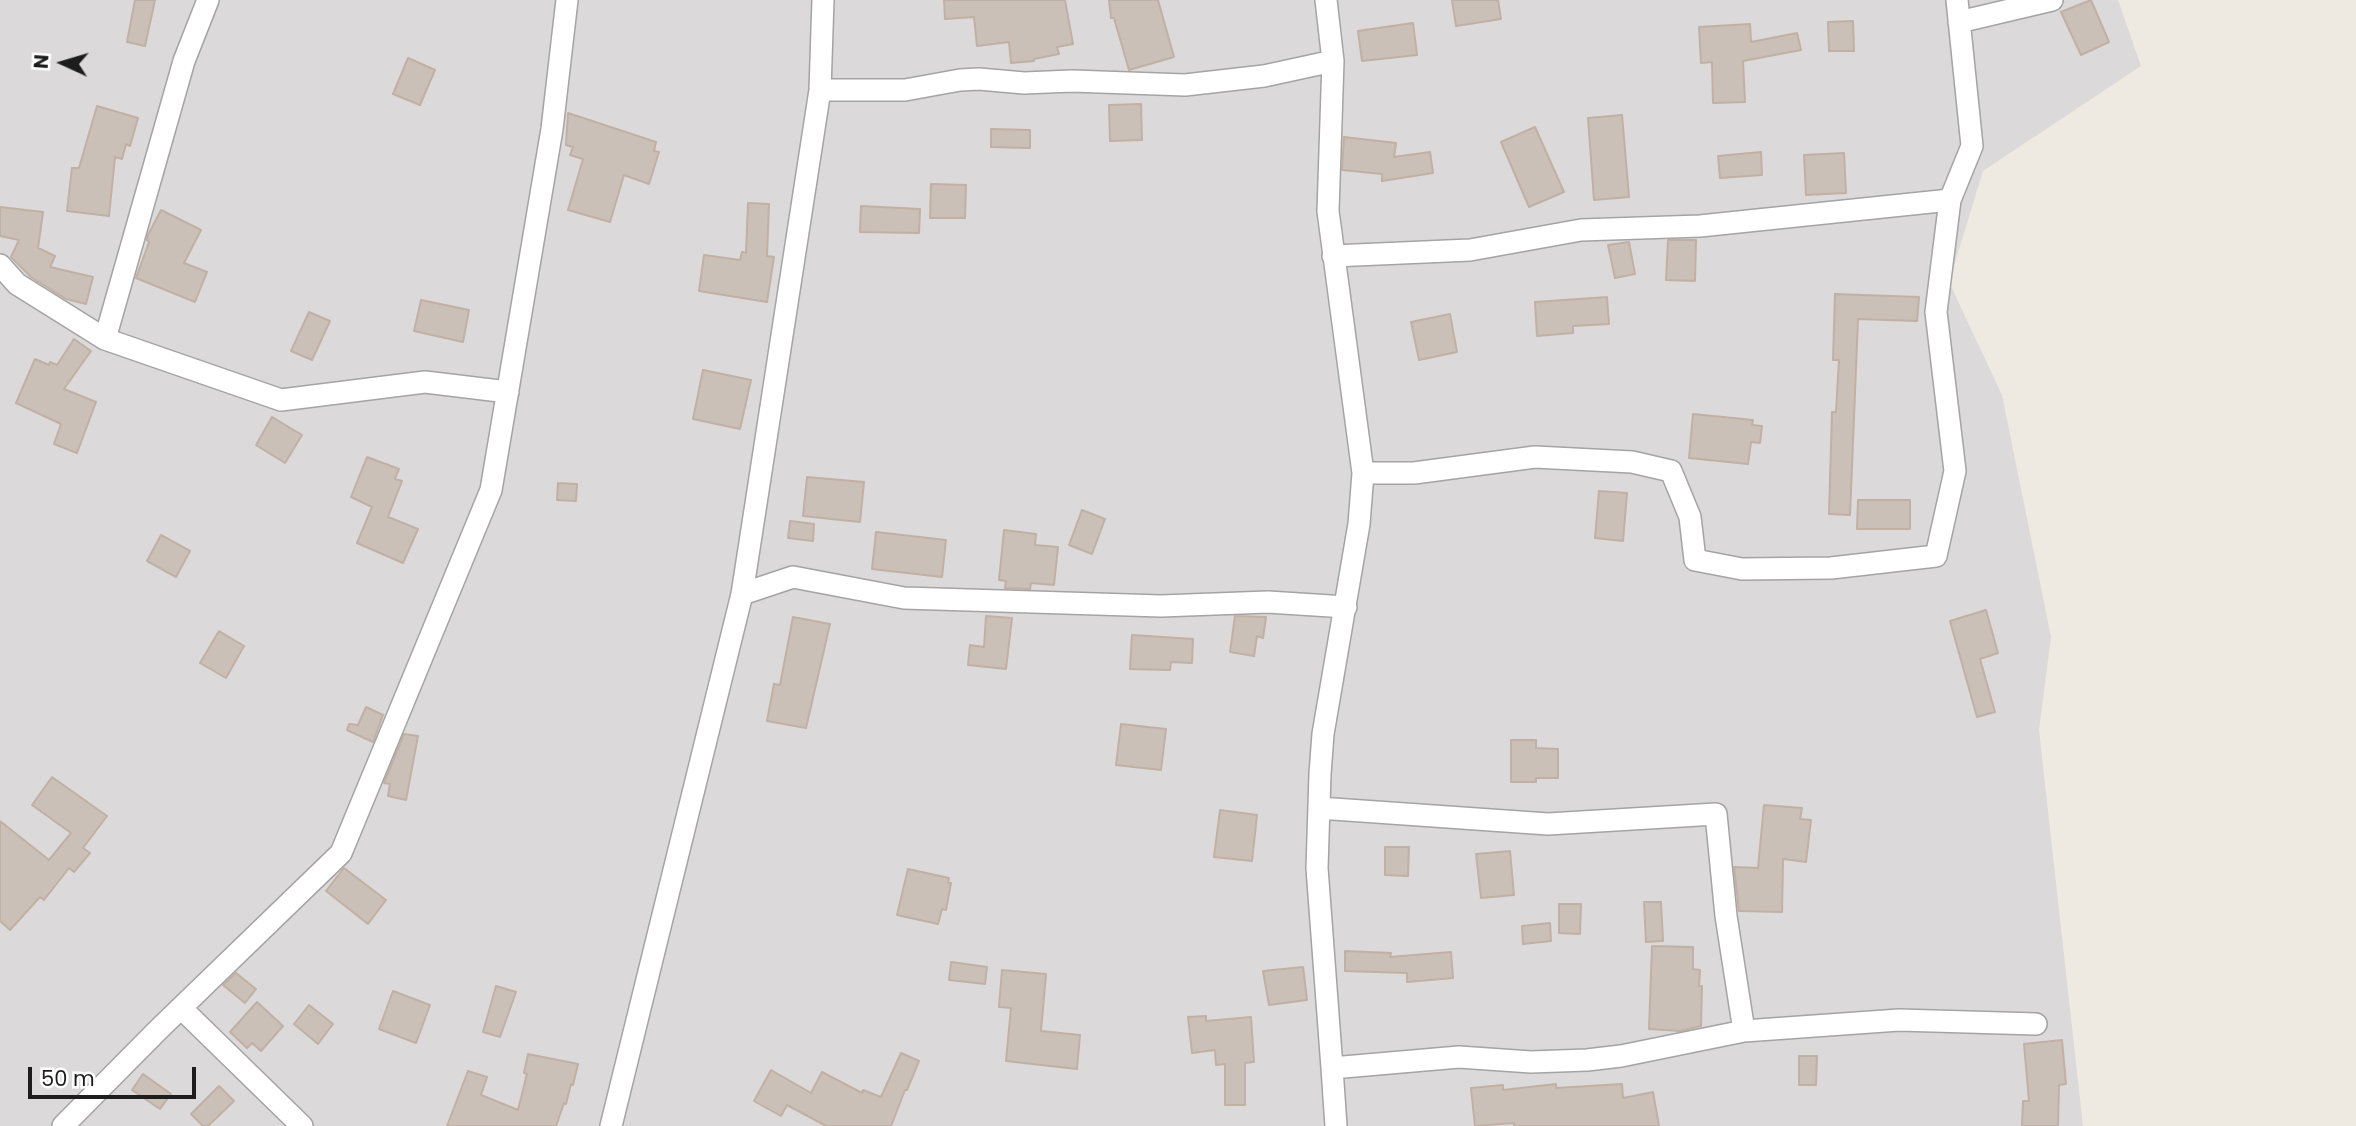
<!DOCTYPE html>
<html>
<head>
<meta charset="utf-8">
<style>
	body { margin:0 }
	#map { position:relative; width:2356px; height:1126px; overflow:hidden; background:#efeae1; font-family:Poppins,sans-serif }
	canvas { display:block }
	.north { position:absolute; left:28px; top:28px; width:70px; height:70px; -webkit-text-stroke:5px #fff; paint-order:stroke; rotate:274deg; font-size:19px; font-weight:700; line-height:28px; text-align:center; color:#1d1d1d }
	.north::after { content:''; display:block; margin:auto; width:24px; height:32px; background:#1d1d1d; clip-path:polygon(50% 0,100% 100%,50% 72%,0 100%) }
	.scale { position:absolute; left:28px; top:1067px; width:168px; height:32px; box-sizing:border-box; border:4px solid #1d1d1d; border-top:0; padding-left:9px; font-size:21px; line-height:24px; white-space:nowrap; color:#1d1d1d; -webkit-text-stroke:5px #fff; paint-order:stroke }
</style>
</head>
<body>
<div id="map">
<canvas width="2356" height="1126"></canvas>
<div class="north">N</div>
<div class="scale">50 m</div>
</div>
<script>
const g = document.querySelector('canvas').getContext('2d');
g.lineJoin = 'round';
function paint(path, color) {
  g.fillStyle = color;
  g.fill(path, 'evenodd');
}
function toPath(rows) {
  const path = new Path2D();
  for (const r of rows) {
    path.moveTo(r[0], r[1]);
    for (let i = 2; i < r.length; i += 2) path.lineTo(r[i], r[i + 1]);
  }
  return path;
}
function trace(path, color, width, dash) {
  g.strokeStyle = color;
  g.lineWidth = width;
  g.lineCap = dash ? 'butt' : 'round';
  g.setLineDash(dash || []);
  g.stroke(path);
}
paint(toPath([
	[0,0,2118,0,2141,66,1983,171,1949,282,2002,395,2051,637,2039,730,2083,1126,0,1126]
]), '#dbd9d9');
const building = toPath([
	[135,0,155,0,145,46,127,42,135,0],
	[944,0,1065,0,1073,44,1057,47,1059,54,1034,59,1034,61,1011,63,1009,42,977,46,974,17,945,19,944,0],
	[1109,0,1158,0,1174,57,1129,70,1114,18,1111,18,1109,0],
	[1452,0,1498,0,1501,19,1456,26,1452,0],
	[2091,0,2109,42,2081,55,2061,12,2091,0],
	[1853,21,1854,51,1829,51,1828,22,1853,21],
	[1413,23,1417,55,1362,61,1358,31,1413,23],
	[1750,24,1751,42,1797,33,1801,50,1743,61,1745,102,1713,103,1712,62,1701,63,1699,27,1750,24],
	[408,58,435,70,420,105,393,94,408,58],
	[1141,104,1142,140,1110,141,1109,105,1141,104],
	[97,106,138,118,130,146,126,144,122,159,115,157,109,216,67,211,72,168,79,168,97,106],
	[568,113,656,142,654,151,659,152,649,184,624,175,610,222,568,210,583,159,570,155,573,147,566,145,568,113],
	[1622,115,1629,197,1594,200,1588,118,1622,115],
	[1535,127,1564,192,1529,207,1501,142,1535,127],
	[991,129,1030,130,1030,148,991,147,991,129],
	[1344,137,1396,143,1394,157,1430,152,1433,173,1382,181,1382,174,1342,170,1344,137],
	[1761,152,1762,175,1720,178,1718,156,1761,152],
	[1844,153,1846,193,1806,195,1804,155,1844,153],
	[931,184,966,185,965,218,930,218,931,184],
	[748,203,769,204,767,256,774,257,767,302,699,291,704,255,740,260,742,252,746,253,748,203],
	[861,206,920,209,919,233,860,232,861,206],
	[0,207,43,212,38,248,55,256,50,267,93,277,86,304,66,299,31,277,11,257,19,240,0,236,0,207],
	[161,210,201,230,184,263,207,272,195,302,136,278,149,242,147,240,148,235,161,210],
	[1668,240,1696,240,1695,281,1666,280,1668,240],
	[1629,242,1635,274,1615,278,1608,245,1629,242],
	[1835,294,1919,297,1917,321,1858,319,1850,515,1829,514,1832,412,1836,412,1839,360,1833,360,1835,294],
	[1607,297,1609,324,1573,326,1573,333,1537,336,1535,302,1607,297],
	[421,300,469,310,463,342,414,331,421,300],
	[309,312,330,321,312,360,291,351,309,312],
	[1450,314,1457,352,1419,360,1411,322,1450,314],
	[74,339,91,351,64,389,96,402,77,453,54,444,61,424,16,403,35,359,49,365,50,362,57,365,74,339],
	[703,370,751,380,740,429,693,419,703,370],
	[1693,414,1753,420,1752,425,1762,426,1760,443,1751,442,1748,464,1689,458,1693,414],
	[272,417,302,435,285,463,256,445,272,417],
	[367,457,399,469,395,479,402,481,388,517,418,529,403,563,357,543,372,507,351,497,367,457],
	[807,477,864,482,860,522,803,516,807,477],
	[558,483,577,484,576,501,557,500,558,483],
	[1599,491,1627,493,1623,541,1595,538,1599,491],
	[1858,500,1910,500,1910,529,1857,529,1858,500],
	[1082,510,1105,519,1092,554,1069,545,1082,510],
	[790,521,814,524,813,541,788,538,790,521],
	[1004,530,1036,534,1035,545,1058,547,1054,585,1031,583,1030,589,1005,588,1006,581,999,580,1004,530],
	[876,532,946,540,942,577,872,569,876,532],
	[161,535,190,551,176,577,147,561,161,535],
	[1986,610,1998,653,1980,659,1995,712,1977,717,1950,621,1986,610],
	[986,616,1012,618,1006,669,968,665,970,645,984,647,986,616],
	[1235,616,1266,617,1263,638,1257,636,1254,656,1230,652,1235,616],
	[793,617,830,624,806,728,767,721,774,684,780,685,793,617],
	[219,631,244,646,226,678,200,663,219,631],
	[1132,635,1193,639,1192,663,1171,662,1170,670,1130,669,1132,635],
	[366,707,383,715,373,742,347,730,349,724,358,725,366,707],
	[1121,724,1166,729,1161,770,1116,765,1121,724],
	[404,734,418,736,406,800,388,796,390,784,384,783,404,734],
	[1511,740,1536,740,1536,748,1558,749,1558,778,1536,778,1536,782,1511,782,1511,740],
	[52,777,107,816,83,848,90,853,74,872,69,868,44,900,40,897,10,930,0,921,0,821,49,860,71,833,32,805,52,777],
	[1764,805,1802,808,1800,819,1811,820,1806,862,1783,859,1782,912,1739,911,1734,867,1758,868,1764,805],
	[1220,810,1257,815,1252,861,1214,857,1220,810],
	[1385,847,1409,847,1408,876,1385,875,1385,847],
	[1510,851,1514,895,1481,898,1476,854,1510,851],
	[344,868,386,900,368,924,326,891,344,868],
	[908,869,949,878,948,883,951,883,946,910,942,909,938,924,897,915,908,869],
	[1644,902,1661,902,1663,941,1646,942,1644,902],
	[1559,904,1581,904,1580,934,1559,933,1559,904],
	[1550,923,1551,941,1523,944,1522,926,1550,923],
	[1652,946,1693,947,1693,969,1700,970,1699,986,1702,986,1701,1026,1680,1031,1649,1029,1652,946],
	[1345,951,1391,953,1390,957,1451,952,1453,978,1407,982,1407,973,1345,971,1345,951],
	[951,962,987,967,985,984,949,980,951,962],
	[1303,967,1307,1000,1269,1005,1263,971,1303,967],
	[1002,970,1046,974,1041,1031,1080,1035,1077,1069,1006,1061,1011,1008,999,1007,1002,970],
	[236,973,256,989,245,1003,223,985,236,973],
	[496,986,516,992,500,1037,483,1032,496,986],
	[393,991,430,1005,416,1043,379,1029,393,991],
	[257,1002,283,1026,261,1051,252,1043,247,1048,230,1032,257,1002],
	[309,1005,333,1024,318,1044,294,1024,309,1005],
	[1206,1016,1206,1021,1251,1017,1254,1062,1245,1063,1245,1105,1225,1105,1225,1064,1216,1065,1215,1050,1192,1053,1188,1017,1206,1016],
	[2062,1040,2066,1084,2059,1085,2058,1126,2022,1126,2023,1101,2029,1101,2024,1044,2062,1040],
	[901,1053,919,1061,907,1090,905,1090,891,1126,826,1126,787,1105,781,1116,754,1101,771,1070,811,1093,822,1072,862,1093,863,1090,881,1097,901,1053],
	[528,1054,578,1064,573,1085,571,1084,566,1104,564,1103,556,1126,447,1126,468,1071,487,1077,481,1095,518,1110,527,1074,524,1073,528,1054],
	[1799,1056,1817,1056,1816,1085,1799,1085,1799,1056],
	[143,1074,171,1094,160,1109,132,1090,143,1074],
	[1556,1084,1556,1088,1622,1084,1623,1098,1653,1092,1659,1126,1514,1126,1514,1123,1475,1126,1471,1088,1503,1085,1503,1090,1556,1084],
	[219,1086,234,1101,208,1126,203,1126,191,1114,219,1086]
]);
paint(building, '#cbc0b7');
trace(building, '#c1b0a3', 2);
const minor = toPath([
	[1326,0,1333,61,1328,211,1363,473,1359,524,1323,734,1320,774,1317,868,1332,1068],
	[1959,22,2052,0],
	[820,90,905,90,960,80,979,79,1024,83,1072,81,1185,85,1264,76,1333,61],
	[1333,256,1470,250,1581,230,1700,226,1950,200],
	[0,265,17,284,105,339,281,400,425,382,508,392],
	[105,339,184,61,208,0],
	[1363,473,1414,473,1535,457,1632,462,1671,471,1690,517,1695,560,1742,569,1831,568,1936,556,1955,471,1936,312,1950,200,1972,146,1957,0],
	[742,594,793,577,904,598,1161,606,1268,602,1346,607],
	[1319,808,1548,824,1716,814,1726,916,1744,1031],
	[181,1008,302,1126],
	[63,1126,158,1030,341,853,491,490,552,129,567,0],
	[611,1126,742,594,820,90,823,0],
	[1336,1126,1332,1068,1459,1057,1531,1062,1587,1060,1621,1056,1744,1031,1899,1020,2036,1024]
]);
trace(minor, '#a4a4a4', 24);
trace(minor, '#fff', 21);
</script>
</body>
</html>
